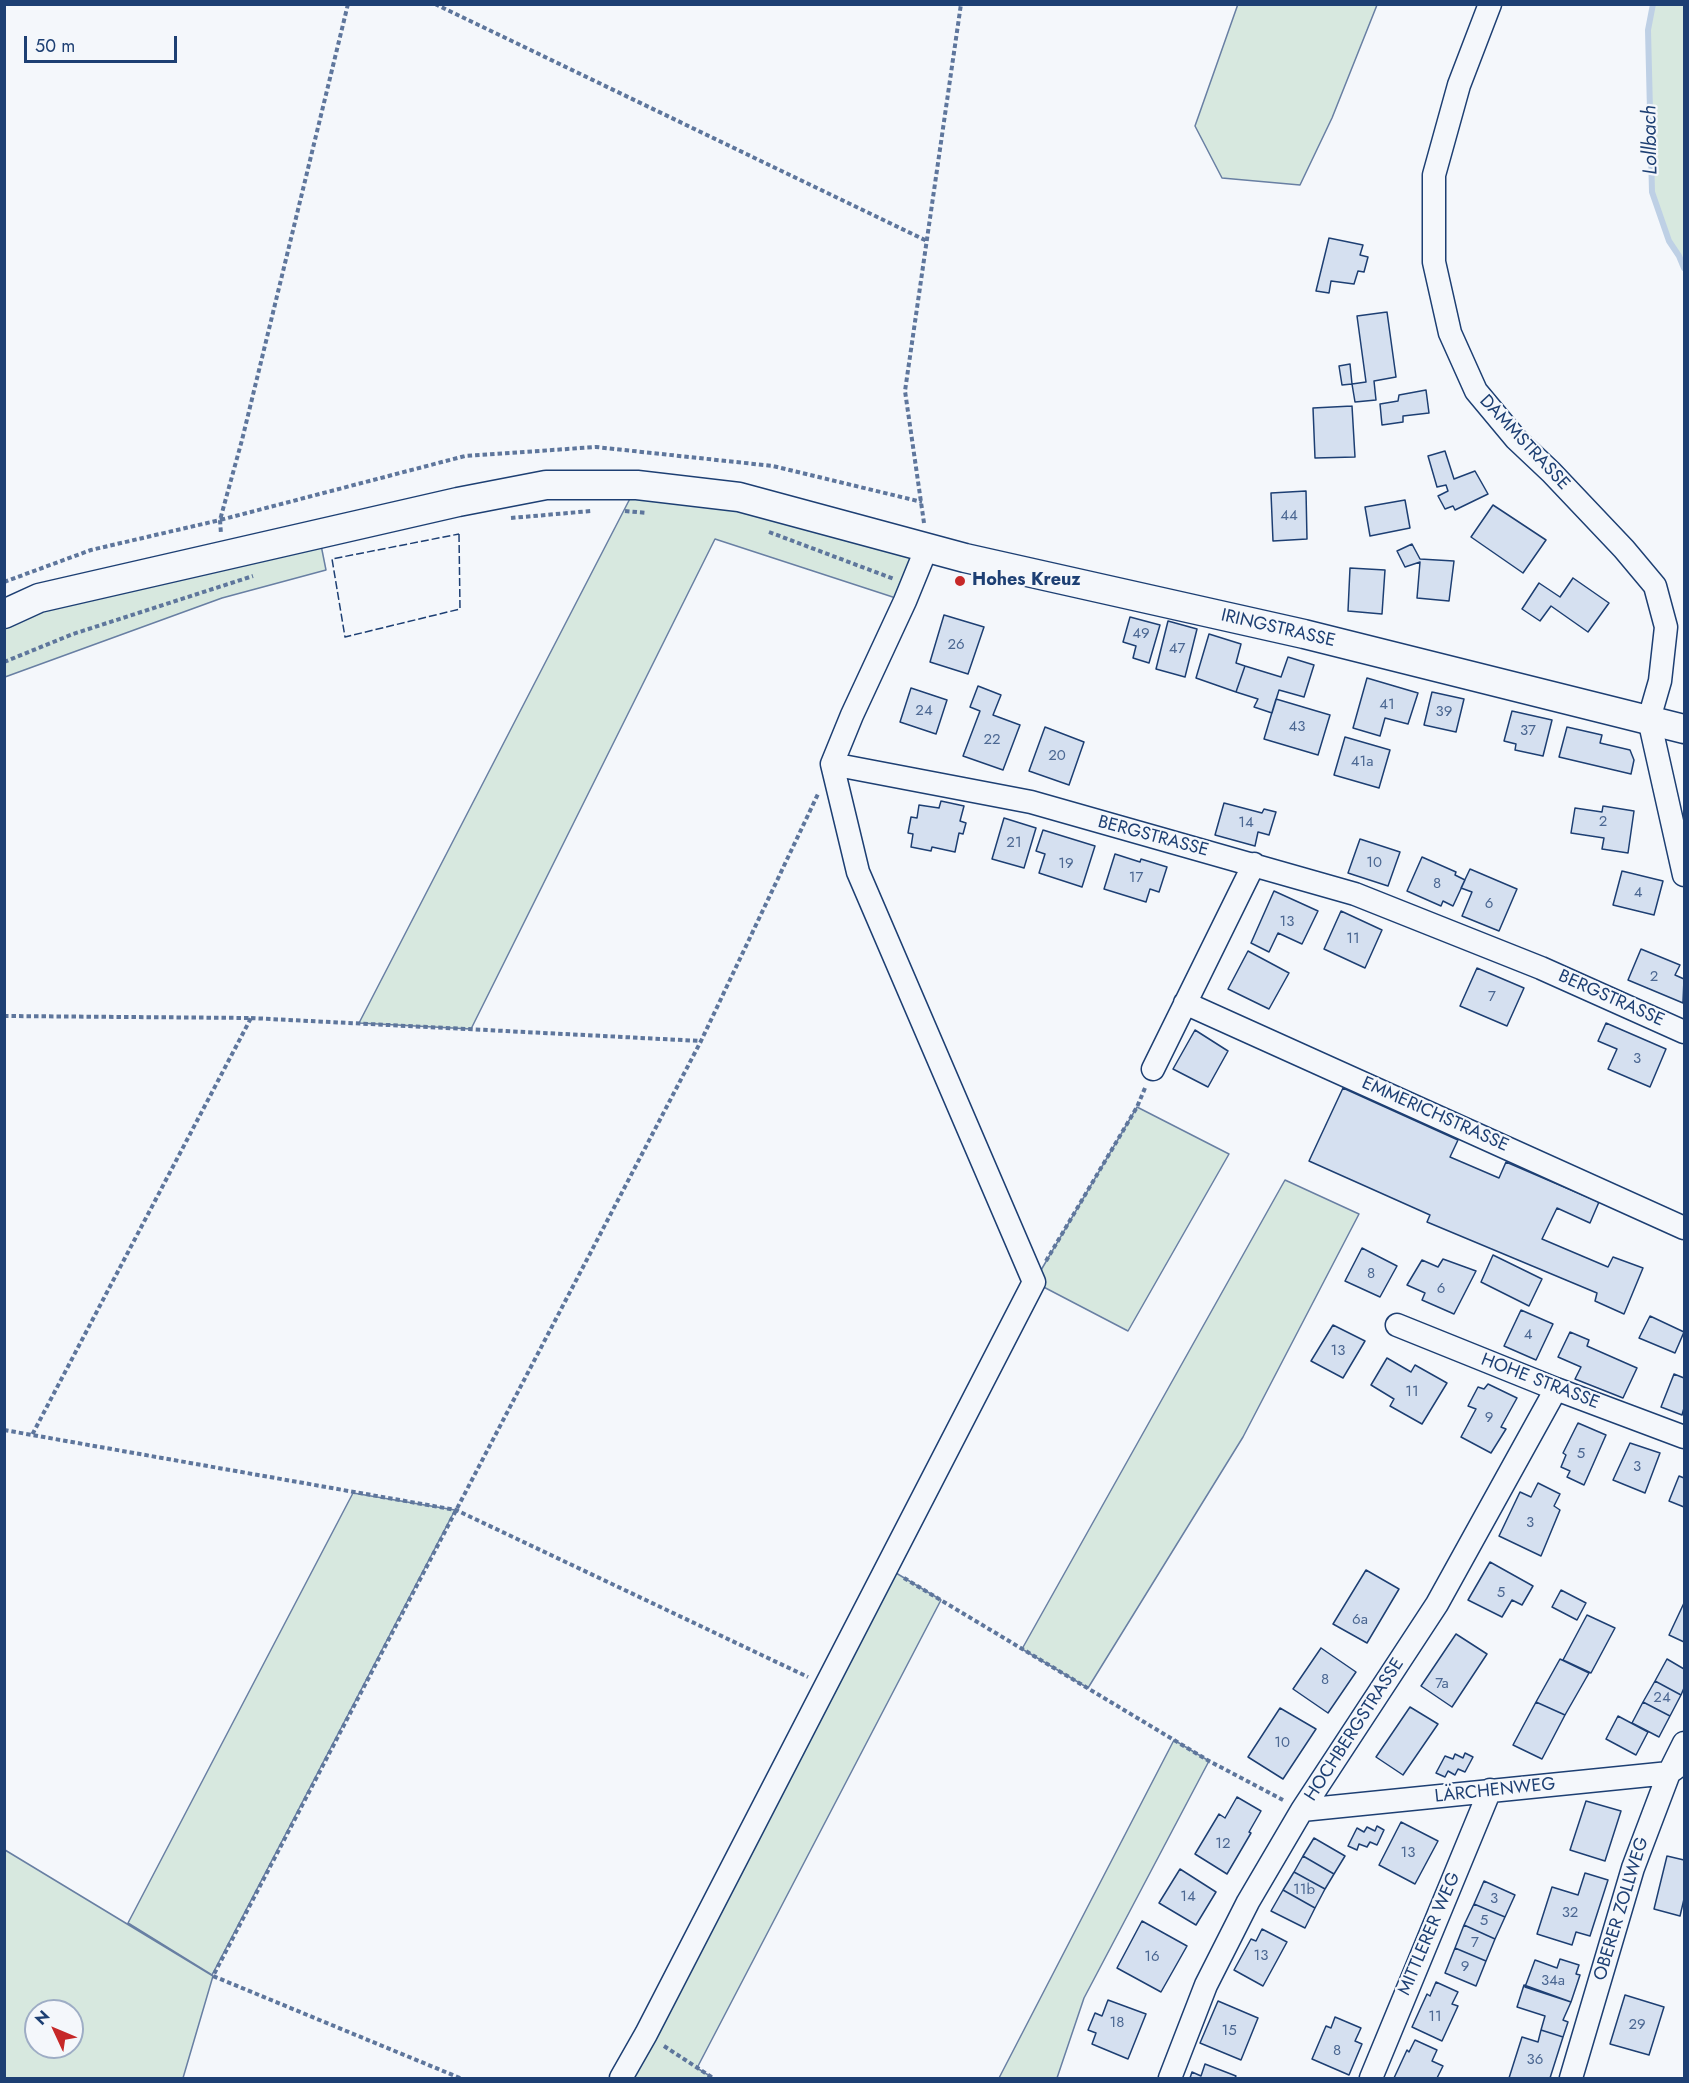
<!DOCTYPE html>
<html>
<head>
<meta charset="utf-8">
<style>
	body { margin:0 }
	#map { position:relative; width:1689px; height:2083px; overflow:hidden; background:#f4f7fb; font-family:Jost,sans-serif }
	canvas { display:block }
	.frame { position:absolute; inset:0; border:6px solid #1d3f73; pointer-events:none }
	.north { position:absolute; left:24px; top:1999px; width:60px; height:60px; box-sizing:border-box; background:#f4f7fb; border:2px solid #9eadc5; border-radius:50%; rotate:314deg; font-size:16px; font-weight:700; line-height:24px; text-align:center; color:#1d3f73 }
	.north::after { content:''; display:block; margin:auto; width:21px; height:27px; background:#c62828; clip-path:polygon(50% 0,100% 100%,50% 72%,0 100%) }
	.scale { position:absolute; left:24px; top:36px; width:153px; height:27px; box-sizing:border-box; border:3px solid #1d3f73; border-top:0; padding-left:8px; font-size:18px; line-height:21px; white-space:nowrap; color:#1d3f73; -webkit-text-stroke:4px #f4f7fb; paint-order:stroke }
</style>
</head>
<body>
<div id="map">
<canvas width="1689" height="2083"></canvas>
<div class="frame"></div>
<div class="north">N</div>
<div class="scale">50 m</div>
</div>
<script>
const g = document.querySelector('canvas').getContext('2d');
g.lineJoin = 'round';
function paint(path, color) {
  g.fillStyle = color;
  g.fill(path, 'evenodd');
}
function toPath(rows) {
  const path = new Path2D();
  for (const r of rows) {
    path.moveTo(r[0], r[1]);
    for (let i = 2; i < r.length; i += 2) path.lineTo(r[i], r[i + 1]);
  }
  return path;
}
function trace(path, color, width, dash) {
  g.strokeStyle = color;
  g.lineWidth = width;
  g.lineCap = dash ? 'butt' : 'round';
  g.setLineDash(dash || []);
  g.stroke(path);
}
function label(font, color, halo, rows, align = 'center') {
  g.font = font + ' Jost,sans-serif';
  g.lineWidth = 4.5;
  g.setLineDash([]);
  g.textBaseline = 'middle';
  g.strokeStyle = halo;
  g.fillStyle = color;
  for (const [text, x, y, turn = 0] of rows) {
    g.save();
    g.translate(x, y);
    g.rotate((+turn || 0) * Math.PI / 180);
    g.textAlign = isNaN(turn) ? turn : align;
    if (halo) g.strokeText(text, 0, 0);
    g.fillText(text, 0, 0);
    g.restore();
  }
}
const green = toPath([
	[1238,4,1377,5,1332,118,1300,185,1222,178,1195,126,1238,4],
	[1653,5,1684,5,1684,268,1679,256,1669,241,1652,192,1648,30,1653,5],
	[637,485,927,547,905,601,715,539,471,1029,359,1023,637,485],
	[319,535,326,570,222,598,5,677,5,614,319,535],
	[1137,1107,1229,1154,1128,1331,1034,1282,1137,1107],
	[1285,1180,1359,1214,1243,1437,1088,1688,1022,1649,1285,1180],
	[353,1493,455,1510,212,1975,128,1923,353,1493],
	[886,1567,941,1600,697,2068,713,2078,621,2078,886,1567],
	[1174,1740,1209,1761,1084,1998,1057,2078,999,2078,1174,1740],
	[5,1850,213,1976,183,2078,5,2078,5,1850],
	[36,2011,72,2011,72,2047,36,2047,36,2011]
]);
paint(green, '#d7e8df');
trace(green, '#687fa3', 1.5);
trace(toPath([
	[1653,4,1648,30,1652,192,1669,241,1679,256,1684,268]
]), '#bed0e5', 6);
const building = toPath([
	[1329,238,1363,245,1360,255,1368,257,1364,272,1358,271,1354,284,1331,281,1329,293,1316,291,1329,238],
	[1387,312,1396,377,1374,381,1376,400,1355,402,1352,384,1366,382,1357,316,1387,312],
	[1350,364,1352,384,1342,385,1339,366,1350,364],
	[1426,390,1429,413,1403,416,1403,422,1382,425,1380,404,1398,401,1399,395,1426,390],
	[1352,406,1355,457,1315,458,1313,408,1352,406],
	[1445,451,1454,479,1475,471,1488,494,1455,510,1453,506,1445,509,1438,496,1448,491,1446,485,1437,487,1428,456,1445,451],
	[1306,491,1307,539,1273,541,1271,493,1306,491],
	[1405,500,1410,528,1370,536,1365,507,1405,500],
	[1493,505,1546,540,1523,573,1471,537,1493,505],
	[1412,544,1420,559,1454,561,1449,601,1417,598,1420,562,1405,567,1397,551,1412,544],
	[1350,568,1385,570,1382,614,1348,611,1350,568],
	[1573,578,1609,603,1588,632,1551,606,1540,621,1522,609,1539,583,1560,597,1573,578],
	[944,615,984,627,968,674,930,662,944,615],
	[1130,617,1160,625,1149,663,1133,658,1136,646,1123,642,1130,617],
	[1168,621,1197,629,1185,677,1156,669,1168,621],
	[1209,634,1241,644,1236,663,1245,666,1236,692,1196,678,1209,634],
	[1288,657,1314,665,1304,697,1279,690,1272,713,1254,707,1258,699,1236,692,1245,666,1281,677,1288,657],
	[1367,678,1418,693,1408,724,1385,718,1380,736,1353,728,1367,678],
	[978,686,1001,695,993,715,1020,725,1003,770,963,756,980,711,970,707,978,686],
	[911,688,947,700,936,734,900,722,911,688],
	[1432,692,1464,699,1456,732,1424,725,1432,692],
	[1276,699,1330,715,1318,755,1264,739,1276,699],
	[1512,711,1552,720,1543,756,1515,750,1516,744,1504,741,1512,711],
	[1045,727,1084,742,1069,785,1029,771,1045,727],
	[1567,727,1602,735,1600,743,1630,750,1634,760,1631,774,1559,757,1567,727],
	[1345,737,1390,750,1379,788,1334,775,1345,737],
	[941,801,964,806,960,821,966,823,963,834,959,833,955,852,932,847,931,851,911,847,913,834,908,833,911,817,917,818,919,805,939,808,941,801],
	[1224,803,1262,813,1264,809,1276,812,1269,835,1258,832,1255,846,1215,835,1224,803],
	[1603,806,1634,811,1628,853,1602,849,1604,838,1571,833,1575,808,1602,812,1603,806],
	[1004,818,1036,828,1024,868,992,859,1004,818],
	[1043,830,1095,846,1082,887,1039,873,1045,854,1036,851,1043,830],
	[1360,839,1400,852,1388,886,1348,873,1360,839],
	[1115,854,1140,862,1141,859,1167,867,1159,892,1150,889,1146,902,1104,889,1115,854],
	[1422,857,1456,872,1455,875,1465,880,1453,906,1443,901,1441,906,1407,891,1422,857],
	[1470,869,1517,889,1499,931,1462,916,1472,892,1461,888,1470,869],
	[1622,871,1663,881,1654,915,1613,905,1622,871],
	[1274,891,1318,911,1302,944,1278,933,1269,952,1251,943,1274,891],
	[1341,911,1382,930,1365,968,1324,949,1341,911],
	[1641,949,1680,965,1675,975,1684,979,1683,1003,1628,980,1641,949],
	[1248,951,1289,973,1269,1009,1228,989,1248,951],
	[1477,968,1524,988,1507,1026,1460,1006,1477,968],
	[1606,1023,1666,1049,1650,1087,1608,1069,1617,1049,1598,1041,1606,1023],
	[1195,1030,1228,1051,1208,1087,1173,1069,1195,1030],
	[1343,1088,1458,1140,1450,1157,1499,1178,1506,1162,1599,1202,1590,1223,1557,1208,1542,1239,1608,1267,1613,1257,1643,1268,1624,1314,1595,1301,1597,1293,1427,1222,1430,1215,1309,1161,1343,1088],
	[1362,1248,1397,1266,1380,1297,1345,1281,1362,1248],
	[1493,1255,1542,1279,1529,1306,1481,1282,1493,1255],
	[1443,1259,1476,1271,1454,1314,1422,1300,1425,1293,1407,1285,1422,1260,1438,1267,1443,1259],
	[1521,1310,1553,1324,1536,1360,1504,1346,1521,1310],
	[1650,1316,1684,1332,1675,1353,1639,1338,1650,1316],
	[1333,1325,1365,1341,1343,1378,1311,1361,1333,1325],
	[1570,1332,1589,1340,1587,1346,1637,1368,1623,1398,1575,1379,1581,1367,1558,1357,1570,1332],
	[1387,1358,1411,1372,1415,1365,1447,1383,1422,1424,1390,1406,1394,1399,1371,1385,1387,1358],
	[1674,1374,1684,1378,1684,1408,1682,1415,1661,1407,1674,1374],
	[1488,1384,1517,1398,1501,1427,1506,1429,1491,1453,1461,1437,1476,1409,1468,1406,1478,1387,1484,1389,1488,1384],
	[1578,1423,1606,1435,1584,1485,1567,1477,1570,1471,1561,1467,1566,1455,1563,1453,1578,1423],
	[1630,1443,1660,1453,1645,1493,1613,1480,1630,1443],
	[1679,1476,1684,1478,1684,1507,1669,1501,1679,1476],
	[1538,1483,1560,1494,1554,1506,1560,1510,1541,1556,1499,1536,1520,1492,1531,1497,1538,1483],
	[1490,1562,1533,1586,1522,1605,1512,1600,1502,1617,1468,1600,1490,1562],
	[1366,1570,1399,1589,1367,1643,1333,1624,1366,1570],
	[1561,1590,1586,1603,1577,1620,1552,1607,1561,1590],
	[1684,1603,1684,1642,1669,1635,1684,1603],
	[1587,1615,1615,1628,1591,1673,1563,1660,1587,1615],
	[1456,1634,1487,1654,1452,1707,1421,1686,1456,1634],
	[1321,1648,1356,1672,1328,1713,1293,1689,1321,1648],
	[1560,1659,1589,1673,1565,1715,1536,1702,1560,1659],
	[1667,1659,1684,1669,1684,1688,1681,1695,1655,1681,1667,1659],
	[1655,1681,1681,1695,1670,1716,1643,1702,1655,1681],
	[1536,1702,1565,1715,1542,1759,1513,1745,1536,1702],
	[1643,1702,1670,1716,1659,1737,1632,1723,1643,1702],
	[1410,1707,1438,1724,1403,1775,1376,1757,1410,1707],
	[1280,1708,1316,1729,1283,1779,1248,1757,1280,1708],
	[1618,1716,1648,1732,1636,1755,1606,1739,1618,1716],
	[1465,1753,1473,1757,1465,1772,1458,1769,1455,1775,1448,1771,1445,1777,1436,1773,1445,1756,1453,1759,1455,1754,1463,1758,1465,1753],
	[1237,1797,1261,1811,1249,1832,1251,1833,1227,1874,1195,1854,1219,1814,1225,1818,1237,1797],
	[1586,1801,1621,1811,1605,1861,1570,1850,1586,1801],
	[1401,1822,1438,1841,1415,1884,1379,1865,1401,1822],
	[1377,1826,1384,1830,1377,1845,1370,1842,1367,1847,1359,1844,1357,1850,1348,1846,1357,1828,1364,1832,1367,1827,1375,1831,1377,1826],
	[1314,1838,1345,1856,1334,1874,1303,1856,1314,1838],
	[1303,1856,1334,1874,1325,1889,1294,1872,1303,1856],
	[1667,1856,1684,1860,1684,1899,1680,1916,1654,1909,1667,1856],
	[1180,1869,1216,1892,1196,1925,1159,1903,1180,1869],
	[1294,1872,1325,1889,1315,1908,1283,1890,1294,1872],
	[1585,1873,1608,1880,1590,1936,1576,1932,1572,1945,1537,1934,1552,1887,1578,1895,1585,1873],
	[1484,1881,1515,1895,1505,1917,1474,1904,1484,1881],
	[1283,1890,1315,1908,1305,1928,1271,1911,1283,1890],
	[1474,1904,1505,1917,1495,1939,1464,1925,1474,1904],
	[1142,1921,1187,1946,1161,1992,1117,1968,1142,1921],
	[1464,1925,1495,1939,1486,1961,1455,1948,1464,1925],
	[1262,1929,1287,1942,1263,1986,1234,1970,1251,1939,1256,1941,1262,1929],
	[1455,1948,1486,1961,1476,1986,1445,1973,1455,1948],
	[1560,1959,1579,1965,1576,1974,1580,1975,1571,2002,1525,1987,1535,1960,1557,1968,1560,1959],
	[1436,1982,1458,1992,1452,2004,1458,2006,1442,2041,1412,2027,1427,1994,1430,1996,1436,1982],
	[1524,1985,1571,2002,1563,2020,1568,2022,1563,2037,1541,2030,1545,2016,1517,2007,1524,1985],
	[1625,1995,1664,2007,1649,2055,1610,2044,1625,1995],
	[1108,2000,1146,2014,1128,2059,1092,2044,1096,2033,1088,2030,1095,2013,1102,2016,1108,2000],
	[1218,2001,1258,2018,1241,2060,1200,2043,1218,2001],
	[1335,2017,1361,2028,1355,2041,1362,2044,1349,2075,1312,2059,1326,2026,1331,2028,1335,2017],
	[1541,2030,1563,2037,1550,2078,1509,2078,1522,2037,1538,2042,1541,2030],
	[1415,2040,1437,2050,1432,2061,1443,2066,1437,2078,1394,2078,1407,2050,1409,2052,1415,2040],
	[1205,2064,1236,2076,1235,2078,1190,2078,1192,2072,1201,2076,1205,2064]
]);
paint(building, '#d5e0f0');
trace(building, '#1d3f73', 1.5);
const minor = toPath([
	[1490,4,1459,85,1434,175,1434,262,1450,333,1476,391,1516,439,1551,472,1624,549,1655,586,1666,627,1660,681,1649,719,1684,875],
	[832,764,1031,802,1355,894,1541,968,1684,1032],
	[832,764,852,715,905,601,927,547],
	[1185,1003,1684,1228],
	[1153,1069,1254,864],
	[1397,1325,1556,1389,1684,1437],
	[1302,1810,1669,1773,1684,1762],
	[621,2078,646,2034,1034,1282,858,872,832,764],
	[1170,2078,1206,1985,1248,1902,1302,1810,1437,1604,1556,1389],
	[1371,2078,1490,1790],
	[1571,2078,1633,1868,1669,1773,1684,1743]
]);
const major = toPath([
	[4,614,39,598,458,502,546,485,637,485,739,497,965,558,1304,634,1684,729]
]);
trace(minor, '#1d3f73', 25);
trace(major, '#1d3f73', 31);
trace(toPath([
	[348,4,242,440,220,520,465,456,596,447,773,466,922,502],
	[435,4,927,241],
	[625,511,647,513],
	[511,518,591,511],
	[924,523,905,391,961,4],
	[769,532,894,579],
	[4,582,91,550,220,520,221,534],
	[4,662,73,634,253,576],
	[4,1016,251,1018,32,1435],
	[251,1018,701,1041],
	[1046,1261,1137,1107,1145,1088],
	[4,1430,456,1510,808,1677],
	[904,1578,1209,1761,1283,1800],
	[664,2046,713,2078],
	[460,2078,213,1976,701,1041,818,794]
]), '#5e769c', 4, [4.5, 3]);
trace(minor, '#f4f7fb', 22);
trace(major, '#f4f7fb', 28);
trace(toPath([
	[459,534,460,609,345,637,332,559,459,534]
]), '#1d3f73', 1.5, [8, 3]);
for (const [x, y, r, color] of [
	[960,581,6,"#c62828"]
]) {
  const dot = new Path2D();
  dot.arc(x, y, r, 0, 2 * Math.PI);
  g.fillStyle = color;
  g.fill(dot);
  trace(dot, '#f4f7fb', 2);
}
label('15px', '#4b6792', null, [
	["44",1289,516],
	["49",1141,634],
	["26",956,645],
	["47",1177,649],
	["41",1387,705],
	["24",924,711],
	["39",1444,712],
	["43",1297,727],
	["37",1528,731],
	["22",992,740],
	["20",1057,756],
	["41a",1362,762],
	["2",1603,822],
	["14",1246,823],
	["21",1014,843],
	["10",1374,863],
	["19",1066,864],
	["17",1136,878],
	["8",1437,884],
	["4",1638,893],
	["6",1489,904],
	["13",1287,922],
	["11",1353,939],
	["2",1654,977],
	["7",1492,997],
	["3",1637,1059],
	["8",1371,1274],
	["6",1441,1289],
	["4",1528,1335],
	["13",1338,1351],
	["11",1412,1392],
	["9",1489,1418],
	["5",1581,1454],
	["3",1637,1467],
	["3",1530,1523],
	["5",1501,1593],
	["6a",1360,1620],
	["8",1325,1680],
	["7a",1442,1684],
	["24",1662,1698],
	["10",1282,1743],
	["12",1223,1844],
	["13",1408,1853],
	["11b",1304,1890],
	["14",1188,1897],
	["3",1494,1899],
	["32",1570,1913],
	["5",1484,1921],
	["7",1475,1943],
	["13",1261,1956],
	["16",1152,1957],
	["9",1465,1967],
	["34a",1553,1981],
	["11",1435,2017],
	["18",1117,2023],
	["29",1637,2025],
	["15",1229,2031],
	["8",1337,2051],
	["36",1535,2060]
]);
label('18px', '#1d3f73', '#f4f7fb', [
	["DAMMSTRASSE",1524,443,47],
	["IRINGSTRASSE",1278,629,13],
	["BERGSTRASSE",1153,837,15],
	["BERGSTRASSE",1611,999,24],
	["EMMERICHSTRASSE",1435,1115,24],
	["HOHE STRASSE",1540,1382,21],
	["HOCHBERGSTRASSE",1355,1730,-57],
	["LÄRCHENWEG",1495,1791,-6],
	["OBERER ZOLLWEG",1622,1909,-73],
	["MITTLERER WEG",1430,1934,-67]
]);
label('bold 18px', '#1d3f73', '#f4f7fb', [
	["Hohes Kreuz",972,581]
], 'left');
label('italic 20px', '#1d3f73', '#f4f7fb', [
	["Lollbach",1651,140,-91]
]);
</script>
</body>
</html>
